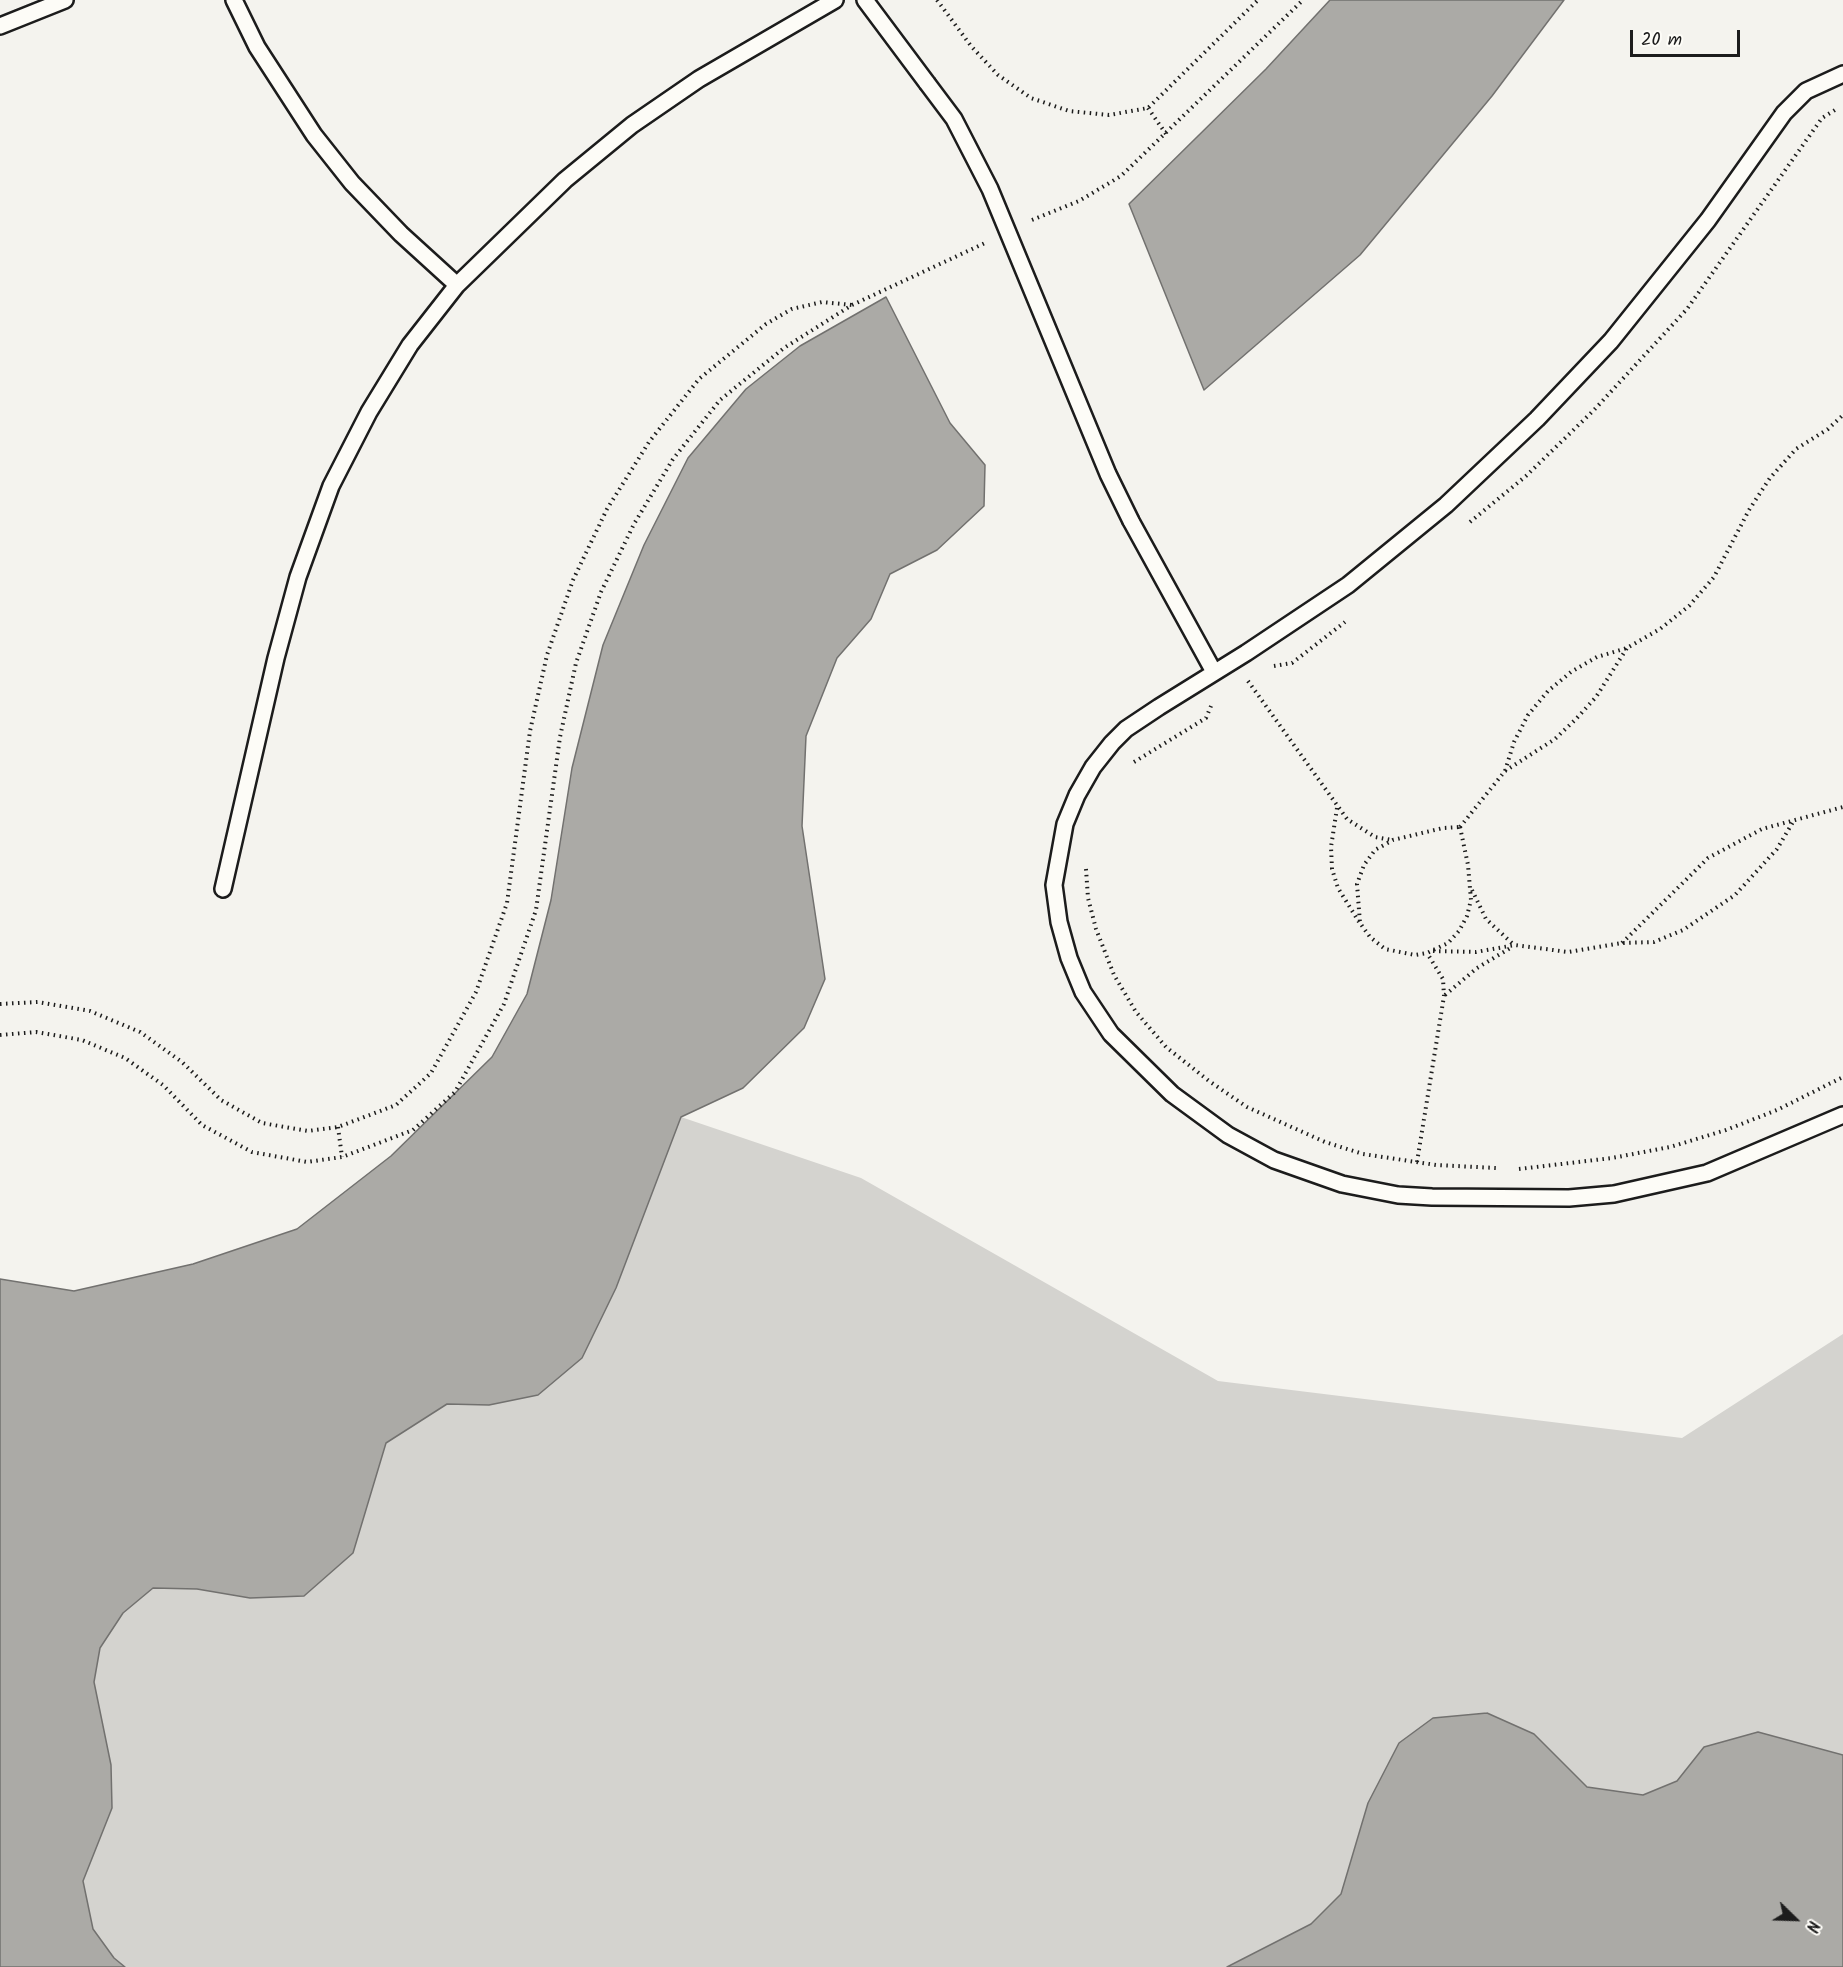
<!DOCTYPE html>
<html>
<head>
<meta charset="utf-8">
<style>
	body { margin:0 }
	#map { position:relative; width:1843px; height:1967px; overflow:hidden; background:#f4f3ee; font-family:Kalam,sans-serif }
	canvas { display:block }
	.north { position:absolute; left:1765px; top:1889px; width:60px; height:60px; -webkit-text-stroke:4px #fdfcf7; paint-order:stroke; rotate:113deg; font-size:16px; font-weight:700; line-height:24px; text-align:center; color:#1c1c1c }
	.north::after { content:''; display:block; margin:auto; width:21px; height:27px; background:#1c1c1c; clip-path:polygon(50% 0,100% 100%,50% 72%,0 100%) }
	.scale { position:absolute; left:1630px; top:30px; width:110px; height:27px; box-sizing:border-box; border:3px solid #1c1c1c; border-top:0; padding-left:8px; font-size:18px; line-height:21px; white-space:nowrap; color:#1c1c1c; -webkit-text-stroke:4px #fdfcf7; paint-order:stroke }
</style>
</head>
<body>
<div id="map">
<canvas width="1843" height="1967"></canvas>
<div class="north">N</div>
<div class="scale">20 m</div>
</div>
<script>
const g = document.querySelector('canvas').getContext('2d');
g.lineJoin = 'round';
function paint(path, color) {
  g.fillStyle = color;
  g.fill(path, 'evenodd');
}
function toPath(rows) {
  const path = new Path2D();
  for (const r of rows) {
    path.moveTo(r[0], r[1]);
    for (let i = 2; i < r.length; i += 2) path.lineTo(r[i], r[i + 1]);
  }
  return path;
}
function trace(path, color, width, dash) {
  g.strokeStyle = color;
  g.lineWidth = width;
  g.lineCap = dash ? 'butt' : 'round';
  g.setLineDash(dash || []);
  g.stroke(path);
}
paint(toPath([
	[681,1117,861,1178,1218,1381,1682,1438,1843,1334,1843,1967,0,1967,0,1368]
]), '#d4d3cf');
const water = toPath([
	[1330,0,1564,0,1492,96,1360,255,1204,390,1129,204,1266,69,1330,0],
	[886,297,950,423,985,465,984,506,937,550,890,574,871,619,837,658,806,736,802,826,825,979,804,1028,743,1088,681,1117,616,1288,582,1358,538,1395,489,1405,447,1404,386,1443,353,1553,304,1596,250,1598,197,1589,153,1588,123,1613,100,1648,94,1682,111,1765,112,1808,83,1881,93,1929,114,1958,125,1967,0,1967,0,1279,74,1291,193,1264,297,1229,391,1156,492,1057,527,994,551,900,572,768,603,645,644,545,688,458,746,389,800,346,886,297],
	[1487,1713,1534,1734,1587,1787,1643,1795,1677,1781,1704,1747,1758,1732,1843,1755,1843,1967,1227,1967,1311,1924,1341,1894,1368,1803,1399,1743,1433,1718,1487,1713]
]);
paint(water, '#abaaa6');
trace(water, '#72716f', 1.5);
const service = toPath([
	[234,0,257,47,314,135,352,183,401,234,457,285],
	[865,0,927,83],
	[0,26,65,0],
	[1843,74,1806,91,1784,113,1708,220,1611,341,1537,419,1446,505,1348,585,1246,653,1159,707,1126,729,1112,743,1093,767,1077,795,1065,824,1054,885,1059,922,1069,958,1083,992,1111,1034,1172,1094,1228,1135,1274,1160,1342,1184,1398,1195,1432,1197,1569,1198,1614,1194,1707,1173,1843,1115],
	[1131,521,1214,672],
	[223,889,276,658,298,577,331,486,369,412,410,345,457,285,565,180,632,125,699,79,835,0]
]);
trace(service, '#1c1c1c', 20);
trace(toPath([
	[937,0,971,46,998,75,1031,98,1069,111,1109,115,1148,108,1258,0],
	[1148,108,1166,134],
	[1032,220,1079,201,1121,176,1303,0],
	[1470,522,1526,476,1594,410,1687,309,1822,118,1835,110],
	[1274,666,1292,663,1345,622],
	[1248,681,1347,819,1375,837,1392,840],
	[1134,762,1206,718,1211,706],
	[1505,771,1555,739,1576,719,1596,697,1627,648],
	[1337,808,1331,847,1332,869,1338,888,1359,922],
	[1460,827,1505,771,1514,742,1528,715,1548,691,1571,672,1597,657,1627,648,1660,629,1689,606,1714,577,1749,510,1770,478,1796,449,1828,429,1843,415],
	[1460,827,1468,865,1471,900,1467,916,1459,931,1448,943,1427,953,1415,955,1385,949,1370,937,1360,923,1357,884,1364,865,1375,850,1393,840,1443,828,1460,827],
	[1086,869,1088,898,1096,929,1114,975,1136,1012,1166,1047,1209,1081,1247,1107,1325,1142,1363,1154,1436,1165,1496,1168],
	[1472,890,1486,919,1514,945],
	[1622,943,1708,858,1762,829,1843,807],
	[1433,951,1476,952,1515,945,1568,952,1622,943,1654,942,1683,930,1735,895,1777,849,1793,822],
	[1445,995,1477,968,1512,947],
	[0,1004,38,1002,90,1011,140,1032,182,1062,221,1100,262,1123,308,1131,338,1127,396,1105,431,1073,476,992,507,903,530,731,547,655,573,580,607,509,649,442,699,379,766,324,792,309,822,302,852,305],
	[0,1035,36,1032,82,1040,125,1058,163,1085,202,1125,252,1152,307,1162,342,1157,413,1130,455,1092,504,1004,536,910,560,737,576,663,601,592,634,524,673,459,720,400,784,348,852,305,985,243],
	[338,1127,342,1157],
	[1417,1162,1444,996,1443,979,1427,953],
	[1519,1169,1612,1158,1670,1147,1726,1130,1777,1110,1843,1077]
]), '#1c1c1c', 4, [1.5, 4.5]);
trace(service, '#fdfcf7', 15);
const serviceBridge = toPath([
	[927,83,954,119,990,189,1108,474,1131,521]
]);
trace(serviceBridge, '#1c1c1c', 20, []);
trace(serviceBridge, '#fdfcf7', 15);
</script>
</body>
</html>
